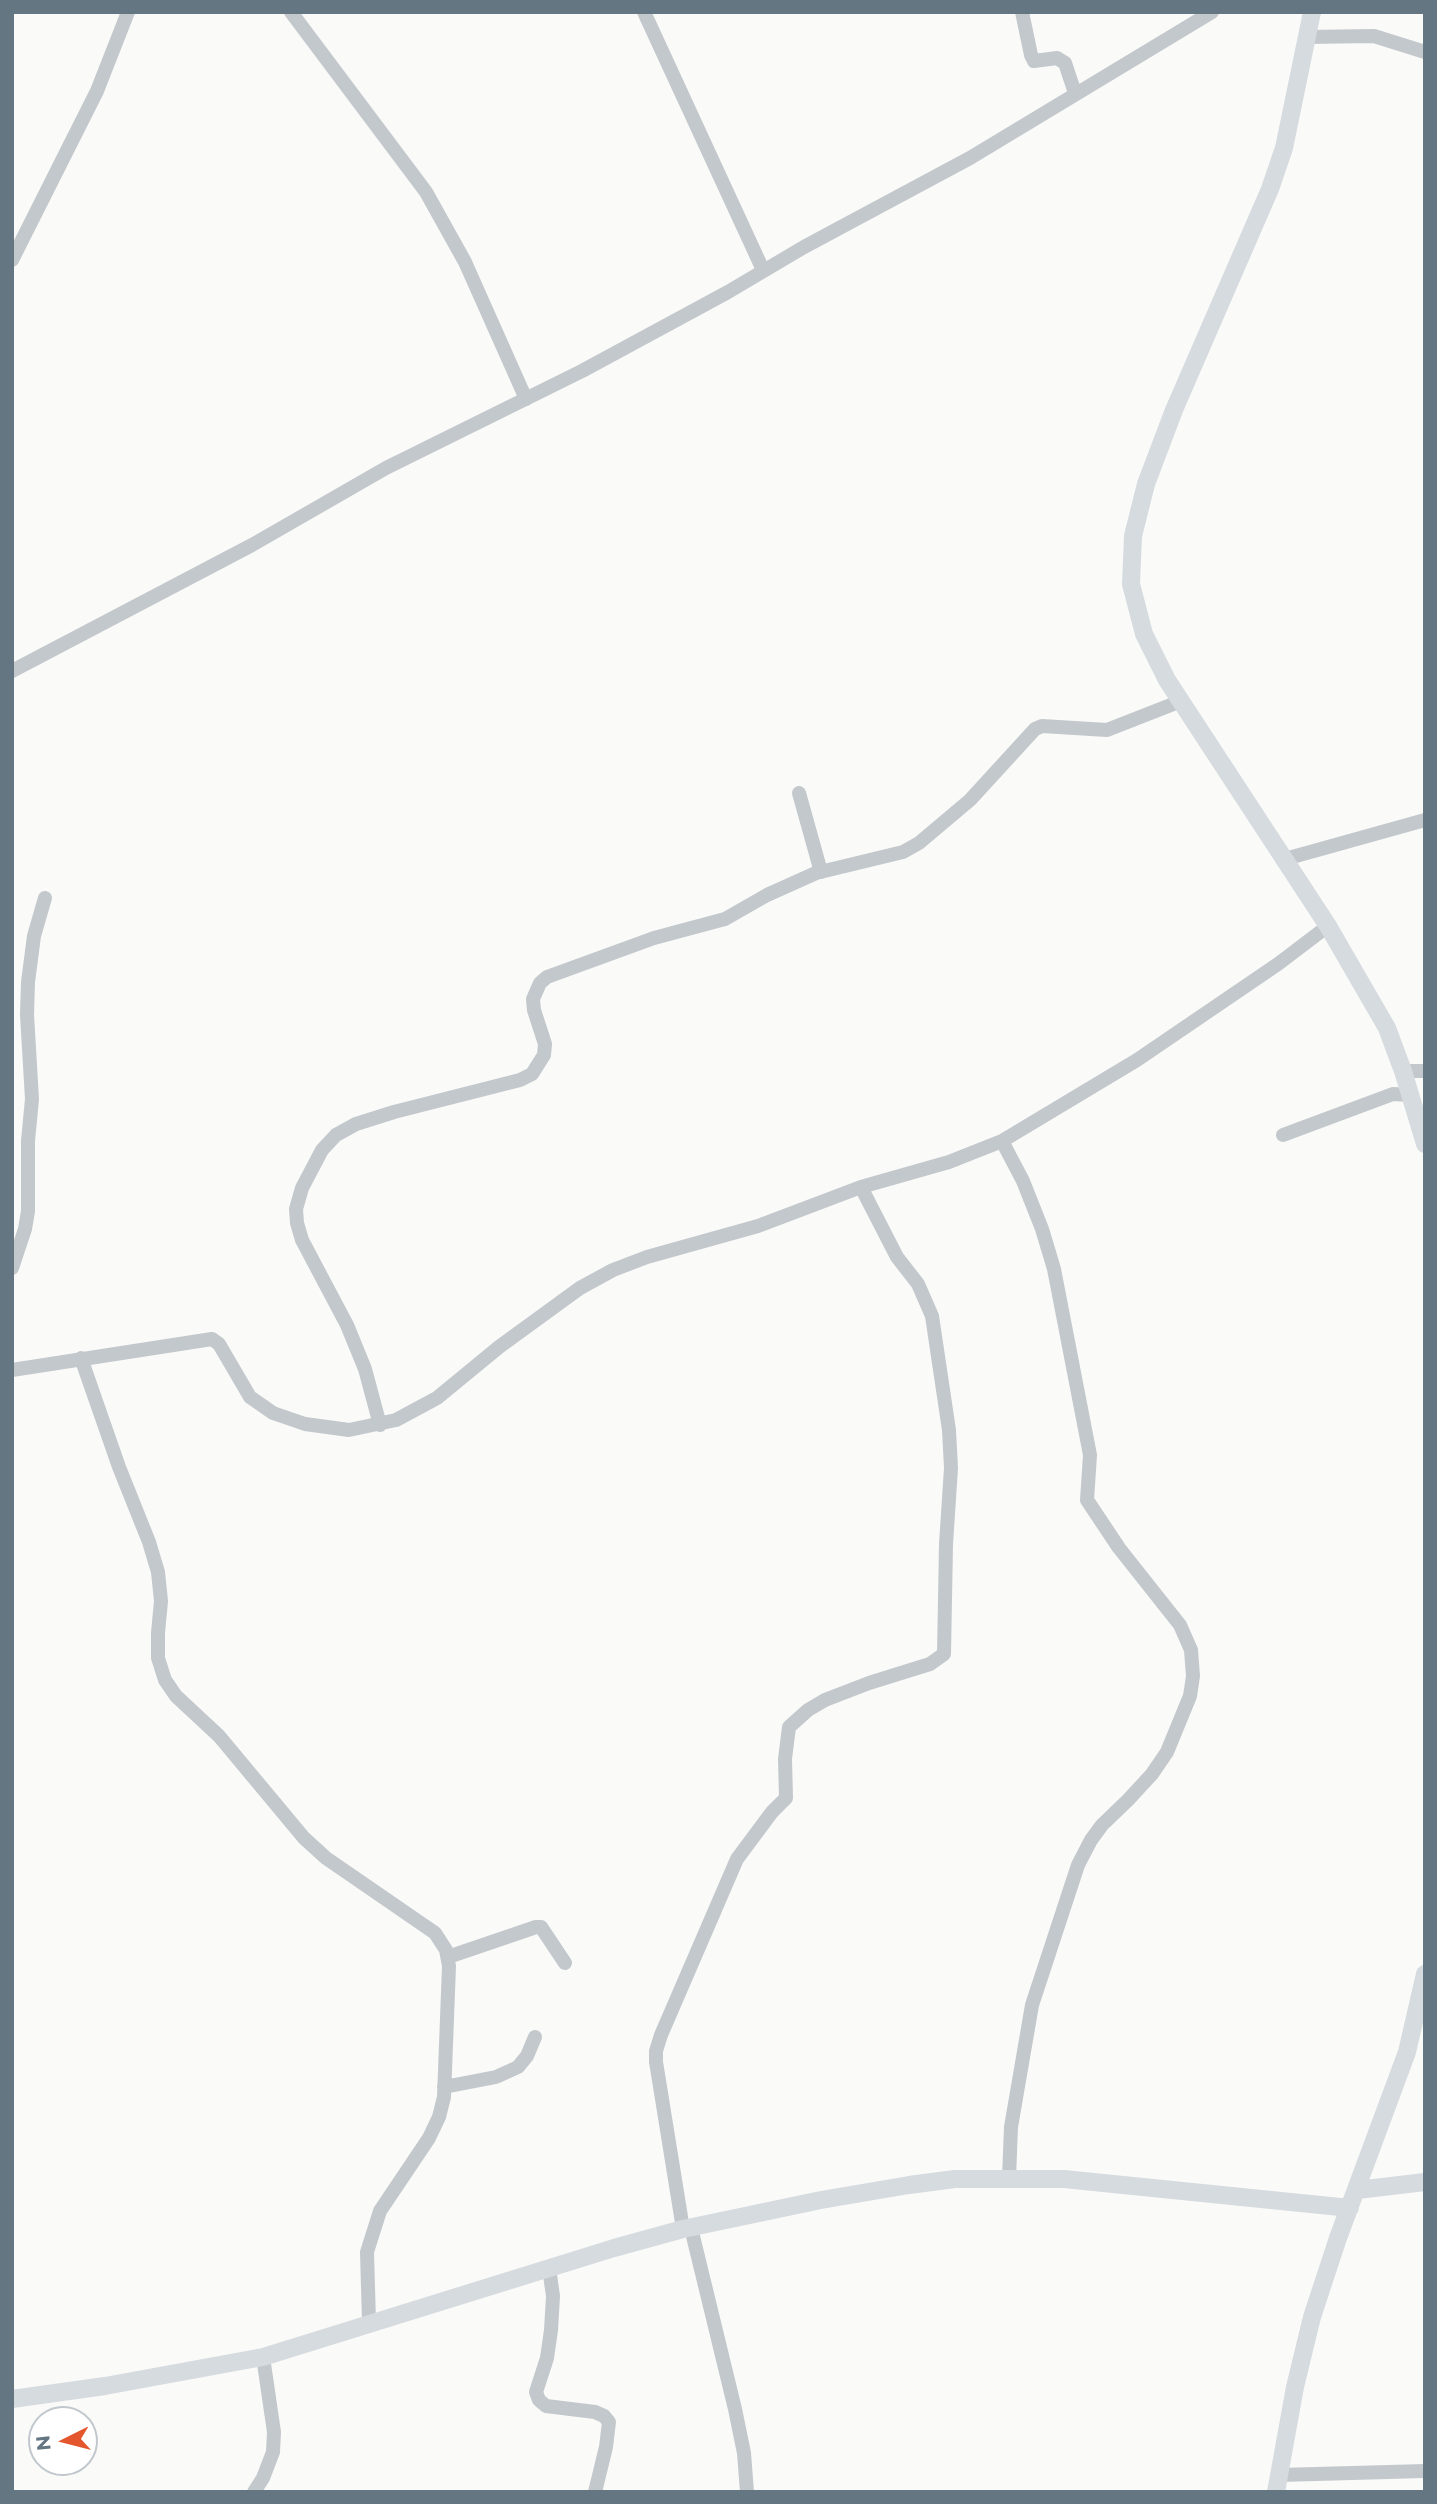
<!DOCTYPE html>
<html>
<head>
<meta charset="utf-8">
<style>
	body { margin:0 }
	#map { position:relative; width:1437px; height:2504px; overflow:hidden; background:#fafaf8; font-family:Montserrat,sans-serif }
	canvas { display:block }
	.frame { position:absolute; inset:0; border:14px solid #657683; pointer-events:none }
	.north { position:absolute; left:28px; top:2406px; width:70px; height:70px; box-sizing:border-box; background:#fff; border:2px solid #c1c8cd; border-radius:50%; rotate:264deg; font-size:19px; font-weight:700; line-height:28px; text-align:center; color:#657683 }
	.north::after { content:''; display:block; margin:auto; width:24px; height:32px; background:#e4572e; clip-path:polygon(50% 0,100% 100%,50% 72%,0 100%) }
</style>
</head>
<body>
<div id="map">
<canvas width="1437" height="2504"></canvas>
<div class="frame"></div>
<div class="north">N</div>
</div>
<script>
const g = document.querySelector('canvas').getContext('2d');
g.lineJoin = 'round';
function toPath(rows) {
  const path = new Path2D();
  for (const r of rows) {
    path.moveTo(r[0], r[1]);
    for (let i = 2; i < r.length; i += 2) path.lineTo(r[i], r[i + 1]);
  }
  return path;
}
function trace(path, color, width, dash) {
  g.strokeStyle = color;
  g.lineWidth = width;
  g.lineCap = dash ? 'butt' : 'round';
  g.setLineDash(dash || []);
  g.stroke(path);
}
trace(toPath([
	[291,12,426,192,465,262,526,399],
	[644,12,763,270],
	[1022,12,1031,55,1034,61,1057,58,1065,63,1075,93],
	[1306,37,1374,36,1425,52],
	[12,260,97,91,128,12],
	[12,671,252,545,386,468,582,371,728,292,804,247,970,158,1212,12],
	[799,793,821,872],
	[1285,859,1425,820],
	[1403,1071,1425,1071],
	[1283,1135,1393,1094,1410,1095],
	[1002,1141,1023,1181,1042,1229,1054,1269,1090,1455,1087,1500,1119,1548,1180,1625,1191,1650,1193,1676,1190,1696,1167,1752,1152,1774,1128,1800,1102,1825,1091,1840,1078,1865,1032,2005,1011,2127,1009,2178],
	[12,1268,25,1229,28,1211,28,1141,32,1099,27,1015,28,982,34,936,45,898],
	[81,1358,119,1467,149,1542,158,1572,161,1601,158,1633,158,1658,165,1680,176,1696,219,1736,304,1838,326,1858,435,1933,446,1950,449,1966,444,2097,439,2117,429,2138,380,2211,367,2252,369,2322],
	[12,1370,212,1339,219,1344,250,1397,273,1413,305,1424,349,1430,396,1420,437,1398,499,1347,580,1288,613,1270,647,1257,758,1226,861,1187,949,1162,1002,1141,1137,1060,1278,964,1328,926],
	[380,1425,365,1369,347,1325,302,1240,297,1223,296,1209,302,1188,322,1150,336,1135,356,1124,394,1112,520,1080,532,1074,544,1055,545,1044,534,1010,533,999,540,983,547,977,654,938,725,919,767,895,816,873,903,852,919,843,970,800,1035,729,1042,726,1107,730,1181,701],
	[448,1957,536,1927,541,1927,565,1963],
	[444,2087,496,2077,518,2067,527,2056,535,2037],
	[691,2228,735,2409,744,2453,747,2492],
	[683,2229,656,2062,656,2051,661,2035,737,1859,772,1812,786,1798,785,1759,789,1727,808,1710,825,1700,869,1683,930,1664,944,1654,946,1544,951,1468,949,1430,932,1316,918,1284,897,1257,861,1187],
	[549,2268,553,2296,551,2330,547,2358,536,2392,539,2400,546,2406,595,2412,604,2416,609,2422,606,2447,595,2492],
	[1279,2475,1425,2471],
	[254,2492,263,2478,273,2452,274,2432,263,2357]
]), '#c3c8cc', 14);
trace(toPath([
	[1312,12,1284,148,1270,189,1174,410,1146,484,1133,536,1131,584,1144,634,1167,680,1328,926,1387,1028,1403,1071,1425,1144],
	[1357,2190,1425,2182],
	[12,2399,105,2386,263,2357,614,2248,683,2229,821,2200,909,2185,955,2179,1064,2179,1350,2208],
	[1276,2492,1295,2387,1312,2317,1338,2238,1407,2052,1425,1974]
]), '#d6dbdf', 18);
</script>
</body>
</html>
